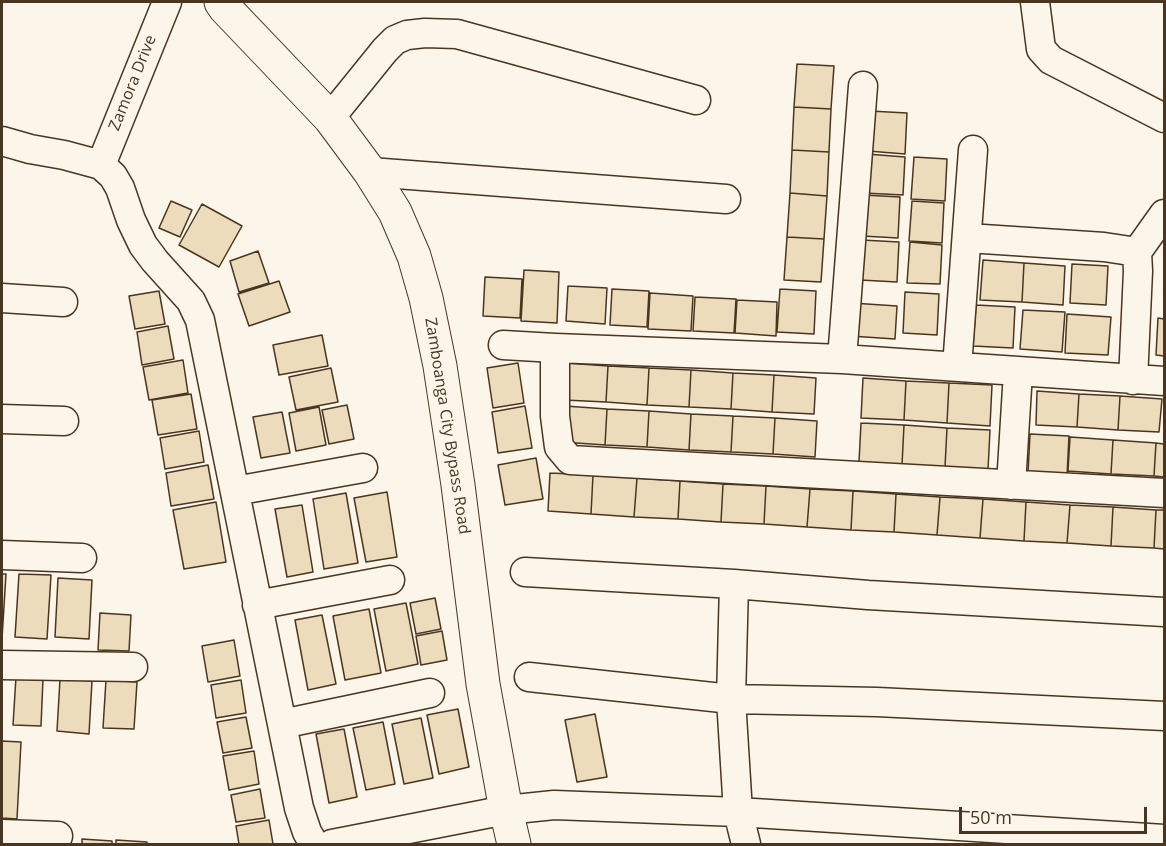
<!DOCTYPE html>
<html>
<head>
<meta charset="utf-8">
<style>
	body { margin:0 }
	#map { position:relative; width:1166px; height:846px; overflow:hidden; background:#fbf6e9; font-family:"Open Sans",sans-serif }
	canvas { display:block }
	.frame { position:absolute; inset:0; border:3px solid #4a3520; pointer-events:none }
	.scale { position:absolute; left:959px; top:807px; width:188px; height:27px; box-sizing:border-box; border:3px solid #4a3520; border-top:0; padding-left:8px; font-size:18px; line-height:21px; white-space:nowrap; color:#4a3520; -webkit-text-stroke:4px #fbf6e9; paint-order:stroke }
</style>
</head>
<body>
<div id="map">
<canvas width="1166" height="846"></canvas>
<div class="frame"></div>
<div class="scale">50 m</div>
</div>
<script>
const g = document.querySelector('canvas').getContext('2d');
g.lineJoin = 'round';
function paint(path, color) {
  g.fillStyle = color;
  g.fill(path, 'evenodd');
}
function toPath(rows) {
  const path = new Path2D();
  for (const r of rows) {
    path.moveTo(r[0], r[1]);
    for (let i = 2; i < r.length; i += 2) path.lineTo(r[i], r[i + 1]);
  }
  return path;
}
function trace(path, color, width, dash) {
  g.strokeStyle = color;
  g.lineWidth = width;
  g.lineCap = dash ? 'butt' : 'round';
  g.setLineDash(dash || []);
  g.stroke(path);
}
function label(font, color, halo, rows, align = 'center') {
  g.font = font + ' "Open Sans",sans-serif';
  g.lineWidth = 4.5;
  g.setLineDash([]);
  g.textBaseline = 'middle';
  g.strokeStyle = halo;
  g.fillStyle = color;
  for (const [text, x, y, turn = 0] of rows) {
    g.save();
    g.translate(x, y);
    g.rotate((+turn || 0) * Math.PI / 180);
    g.textAlign = isNaN(turn) ? turn : align;
    if (halo) g.strokeText(text, 0, 0);
    g.fillText(text, 0, 0);
    g.restore();
  }
}
const building = toPath([
	[797,64,834,66,831,109,794,107,797,64],
	[794,107,831,109,829,152,792,150,794,107],
	[870,111,907,113,905,154,868,151,870,111],
	[792,150,829,152,827,196,790,193,792,150],
	[867,154,905,157,903,195,864,193,867,154],
	[914,157,947,159,945,201,911,199,914,157],
	[790,193,827,196,824,239,787,237,790,193],
	[864,195,900,197,898,238,862,236,864,195],
	[171,201,192,210,180,237,159,228,171,201],
	[912,201,944,203,942,243,909,241,912,201],
	[202,204,242,226,219,267,179,245,202,204],
	[787,237,824,239,821,282,784,280,787,237],
	[862,240,899,242,897,282,860,280,862,240],
	[910,242,942,245,940,284,907,283,910,242],
	[258,251,269,283,239,292,230,261,258,251],
	[983,260,1024,263,1022,302,980,300,983,260],
	[1024,263,1065,266,1063,305,1022,302,1024,263],
	[1072,264,1108,266,1106,305,1070,303,1072,264],
	[524,270,559,272,557,323,521,321,524,270],
	[485,277,522,279,520,318,483,316,485,277],
	[279,281,290,312,249,326,238,294,279,281],
	[568,286,607,288,605,324,566,321,568,286],
	[612,289,649,291,647,327,610,325,612,289],
	[780,289,816,291,814,334,777,332,780,289],
	[159,291,165,324,135,329,129,296,159,291],
	[905,292,939,294,937,335,903,333,905,292],
	[650,293,693,296,691,331,648,329,650,293],
	[695,297,736,299,734,333,693,331,695,297],
	[737,300,777,302,776,336,735,333,737,300],
	[852,303,897,306,895,339,850,336,852,303],
	[976,305,1015,307,1013,348,973,346,976,305],
	[1023,310,1065,312,1062,352,1020,349,1023,310],
	[1067,314,1111,317,1108,355,1065,353,1067,314],
	[1158,318,1164,319,1164,356,1156,355,1158,318],
	[168,326,174,359,142,365,137,332,168,326],
	[322,335,328,366,279,375,273,345,322,335],
	[183,360,188,393,149,400,143,367,183,360],
	[518,363,524,403,493,408,487,368,518,363],
	[566,363,608,366,606,402,564,400,566,363],
	[608,366,649,368,647,405,606,402,608,366],
	[331,368,338,402,296,410,289,377,331,368],
	[649,368,691,370,689,407,647,405,649,368],
	[691,370,733,373,731,409,689,407,691,370],
	[733,373,774,375,772,412,731,409,733,373],
	[774,375,816,378,814,414,772,412,774,375],
	[863,378,906,381,904,420,861,418,863,378],
	[906,381,949,383,947,423,904,420,906,381],
	[949,383,992,385,990,426,947,423,949,383],
	[1037,391,1079,394,1077,427,1036,425,1037,391],
	[191,394,197,429,158,435,152,400,191,394],
	[1079,394,1120,396,1118,430,1077,427,1079,394],
	[1120,396,1162,399,1159,432,1118,430,1120,396],
	[347,405,354,439,329,444,322,410,347,405],
	[525,406,532,448,498,453,492,412,525,406],
	[565,406,607,409,605,445,562,442,565,406],
	[319,407,326,445,296,451,289,413,319,407],
	[607,409,649,411,647,447,605,445,607,409],
	[649,411,691,414,689,450,647,447,649,411],
	[282,412,290,453,261,458,253,417,282,412],
	[691,414,733,416,731,452,689,450,691,414],
	[733,416,775,418,773,454,731,452,733,416],
	[775,418,817,421,815,457,773,454,775,418],
	[861,423,904,425,902,465,859,462,861,423],
	[904,425,947,428,945,467,902,465,904,425],
	[947,428,990,430,988,470,945,467,947,428],
	[199,431,204,462,165,469,160,438,199,431],
	[1030,434,1069,436,1067,476,1028,473,1030,434],
	[1070,437,1113,440,1111,474,1068,471,1070,437],
	[1113,440,1156,443,1154,476,1111,474,1113,440],
	[1156,443,1164,444,1164,477,1154,476,1156,443],
	[536,458,543,499,505,505,498,465,536,458],
	[208,465,214,499,171,506,166,473,208,465],
	[550,473,593,475,591,514,548,511,550,473],
	[593,475,637,478,634,517,591,514,593,475],
	[637,478,680,481,678,519,634,517,637,478],
	[680,481,723,484,721,522,678,519,680,481],
	[723,484,766,486,764,524,721,522,723,484],
	[766,486,810,489,807,527,764,524,766,486],
	[810,489,853,491,851,530,807,527,810,489],
	[853,491,896,494,894,532,851,530,853,491],
	[387,492,397,557,366,562,354,498,387,492],
	[346,493,358,563,324,569,313,499,346,493],
	[896,494,940,497,937,535,894,532,896,494],
	[940,497,983,499,980,538,937,535,940,497],
	[983,499,1026,502,1024,541,980,538,983,499],
	[216,502,226,562,184,569,173,510,216,502],
	[1026,502,1070,505,1067,543,1024,541,1026,502],
	[302,505,313,572,287,577,275,509,302,505],
	[1070,505,1113,507,1111,546,1067,543,1070,505],
	[1113,507,1156,510,1154,548,1111,546,1113,507],
	[1156,510,1164,510,1164,549,1154,548,1156,510],
	[2,574,6,574,2,639,2,574],
	[19,574,51,575,47,639,15,637,19,574],
	[58,578,92,580,89,639,55,637,58,578],
	[435,598,441,629,416,634,410,603,435,598],
	[406,603,418,664,386,671,374,609,406,603],
	[369,609,381,673,345,680,333,616,369,609],
	[100,613,131,615,129,651,98,650,100,613],
	[322,615,336,684,308,690,295,620,322,615],
	[442,631,447,660,421,665,416,636,442,631],
	[234,640,240,676,208,682,202,646,234,640],
	[16,677,43,679,41,726,13,725,16,677],
	[60,679,92,681,89,734,57,731,60,679],
	[106,680,137,682,134,729,103,728,106,680],
	[241,680,246,713,216,718,211,685,241,680],
	[458,709,469,767,439,774,427,715,458,709],
	[595,714,607,777,577,782,565,720,595,714],
	[246,717,252,748,223,753,217,722,246,717],
	[421,718,433,778,404,784,392,724,421,718],
	[383,722,395,784,366,790,353,728,383,722],
	[344,729,357,797,329,803,316,734,344,729],
	[2,741,21,742,17,819,2,818,2,741],
	[254,751,259,784,229,790,223,756,254,751],
	[260,789,265,818,236,822,231,795,260,789],
	[269,820,273,844,239,844,236,826,269,820],
	[82,839,112,841,112,844,82,844,82,839],
	[116,840,147,842,147,844,116,844,116,840]
]);
paint(building, '#ecdcbc');
trace(building, '#4a3520', 1.5);
const minor = toPath([
	[1035,2,1041,49,1051,60,1164,118],
	[330,118,385,50,395,40,407,35,425,33,457,34,696,100],
	[2,141,30,149,64,155,101,165,113,176,120,188,131,220,143,245,155,261,191,301,200,320,299,808,307,832,314,844],
	[101,165,167,2],
	[370,172,726,199],
	[968,238,1104,247,1137,252,1138,271,1133,380],
	[1137,252,1164,214],
	[2,298,63,302],
	[503,345,555,348,842,359,1164,381],
	[555,348,555,416,559,447,570,460,1164,493],
	[842,359,863,86],
	[957,367,973,150],
	[2,419,64,421],
	[1011,485,1018,372],
	[235,491,363,468],
	[2,555,82,558],
	[525,572,734,584,868,595,1164,612],
	[734,584,731,699,738,812,746,844],
	[257,605,390,580],
	[2,665,133,667],
	[529,677,731,699,877,702,1164,716],
	[282,724,430,693],
	[2,834,58,836],
	[332,844,506,810,554,805,738,812,1164,839]
]);
const major = toPath([
	[221,2,225,8,330,118,370,172,395,212,414,256,426,298,440,366,458,485,483,684,506,810,514,844]
]);
trace(minor, '#4a3520', 31);
trace(major, '#4a3520', 35);
trace(minor, '#fbf6e9', 28);
trace(major, '#fbf6e9', 33);
label('16px', '#4a3520', '#fbf6e9', [
	["Zamora Drive",133,83,-68],
	["Zamboanga City Bypass Road",447,426,81]
]);
</script>
</body>
</html>
